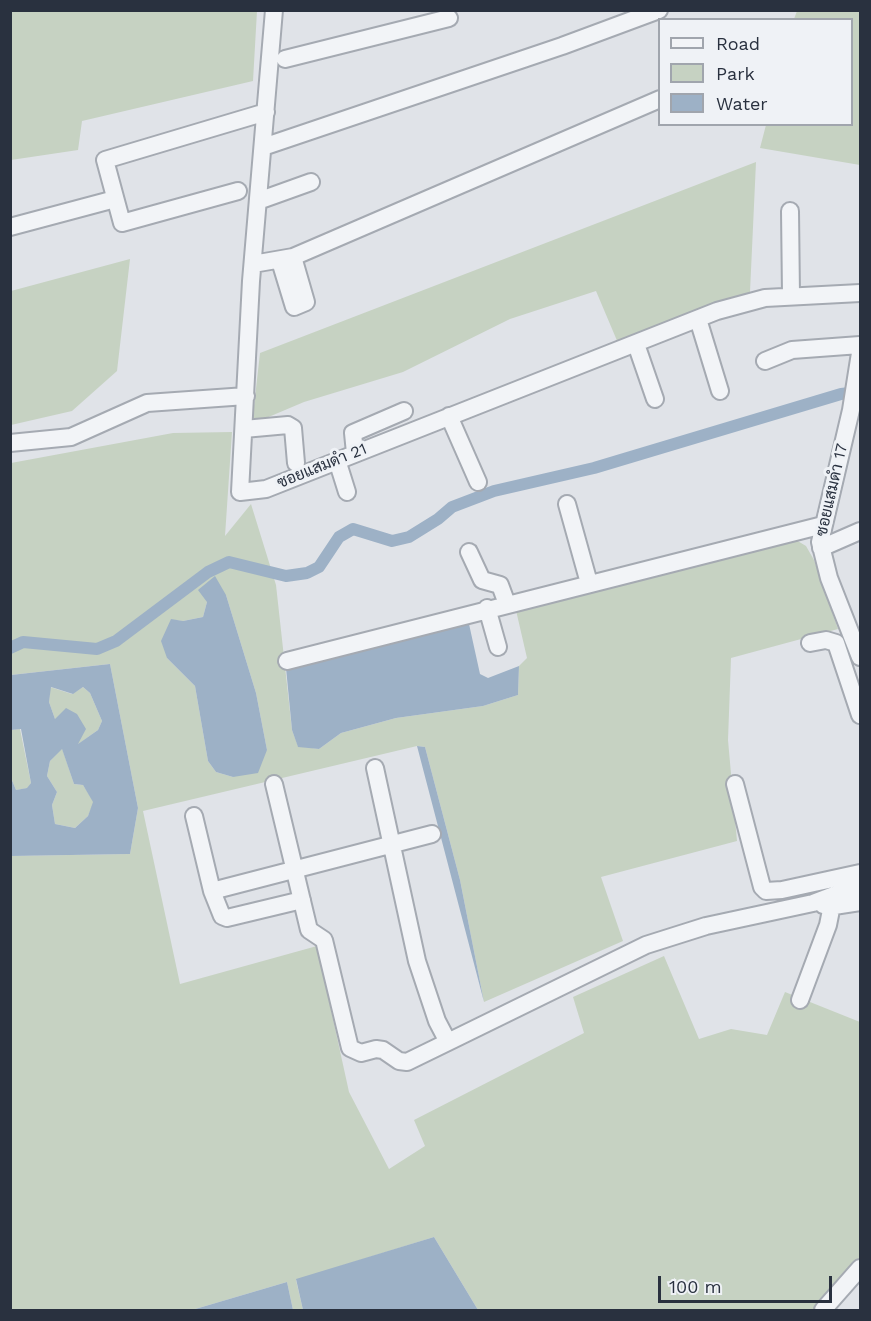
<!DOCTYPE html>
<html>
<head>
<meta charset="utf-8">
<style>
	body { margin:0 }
	#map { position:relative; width:871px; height:1321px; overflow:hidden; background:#e0e3e8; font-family:"Work Sans",sans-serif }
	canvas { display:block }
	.frame { position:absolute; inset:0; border:12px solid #29313f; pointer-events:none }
	.legend { position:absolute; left:658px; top:18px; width:195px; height:108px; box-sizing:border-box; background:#eff2f6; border:2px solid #a0a5ad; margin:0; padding:8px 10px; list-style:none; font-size:18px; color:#29313f }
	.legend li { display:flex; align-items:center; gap:12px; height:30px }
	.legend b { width:30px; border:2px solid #a0a5ad }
	.scale { position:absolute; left:658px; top:1276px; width:174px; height:27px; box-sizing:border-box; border:3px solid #29313f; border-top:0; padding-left:8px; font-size:18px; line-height:21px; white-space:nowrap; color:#29313f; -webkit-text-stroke:4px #eff2f6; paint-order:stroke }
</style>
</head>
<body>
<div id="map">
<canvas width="871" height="1321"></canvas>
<div class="frame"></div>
<ul class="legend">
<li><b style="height:8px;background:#f2f4f7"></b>Road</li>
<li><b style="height:16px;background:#c6d2c2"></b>Park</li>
<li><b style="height:16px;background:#9db1c6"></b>Water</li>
</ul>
<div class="scale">100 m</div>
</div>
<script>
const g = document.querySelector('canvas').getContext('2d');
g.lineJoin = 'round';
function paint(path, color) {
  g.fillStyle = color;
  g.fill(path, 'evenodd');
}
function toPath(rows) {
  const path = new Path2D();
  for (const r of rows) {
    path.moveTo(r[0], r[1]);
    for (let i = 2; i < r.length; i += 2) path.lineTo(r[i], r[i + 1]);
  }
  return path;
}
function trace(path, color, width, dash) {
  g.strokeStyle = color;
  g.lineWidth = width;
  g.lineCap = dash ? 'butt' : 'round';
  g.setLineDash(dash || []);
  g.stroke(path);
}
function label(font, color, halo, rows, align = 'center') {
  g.font = font + ' "Work Sans",Sarabun,sans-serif';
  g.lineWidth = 6;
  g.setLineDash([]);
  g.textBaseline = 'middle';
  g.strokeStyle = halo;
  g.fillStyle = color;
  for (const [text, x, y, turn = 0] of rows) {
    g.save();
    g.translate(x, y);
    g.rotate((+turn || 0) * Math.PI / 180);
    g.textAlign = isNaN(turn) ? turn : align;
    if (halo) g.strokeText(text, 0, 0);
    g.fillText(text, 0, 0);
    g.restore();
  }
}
paint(toPath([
	[11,10,257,11,253,81,82,121,78,150,11,160],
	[797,11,860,11,860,165,760,148,766,125,852,124,852,20,794,19],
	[756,162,750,292,618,343,596,291,510,319,403,372,304,402,252,424,260,353],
	[130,259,117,371,72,411,11,425,11,291],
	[232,432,225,536,251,504,276,585,292,730,298,746,319,749,341,733,396,718,483,706,518,695,519,666,527,658,515,606,796,540,806,546,814,560,838,629,731,658,728,740,737,841,601,877,623,941,484,1002,460,880,425,747,417,746,143,811,180,984,317,946,349,1092,389,1169,425,1146,414,1120,584,1033,573,997,664,956,699,1039,731,1029,767,1035,785,992,860,1022,860,1271,829,1310,478,1310,434,1237,296,1280,303,1310,293,1310,287,1282,192,1310,11,1310,10,856,130,854,138,808,110,664,11,675,11,463,173,433],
	[226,595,256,693,267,750,233,777,216,772,208,761,195,686,167,658,171,620,183,621,203,617,207,602],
	[50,687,72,694,83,687,90,693,102,721,98,730,77,745,55,719,49,702],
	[20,729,31,783,28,788,16,790,11,778,11,730],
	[62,748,74,784,83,785,94,802,88,816,75,828,55,824,52,805,57,792,47,776,50,761]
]), '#c6d2c2');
paint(toPath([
	[215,576,226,595,256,693,267,750,258,773,233,777,216,772,208,761,195,686,167,658,161,641,171,619,183,621,203,617,207,602,198,590],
	[469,624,480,674,488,678,519,666,518,695,483,706,396,718,341,733,319,749,298,747,292,730,286,668],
	[110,664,138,808,130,854,11,856,11,778,16,790,27,788,31,783,21,729,11,730,11,675],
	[51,687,73,694,83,687,90,693,102,721,98,730,78,744,86,729,77,714,66,708,55,719,49,702],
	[62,749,74,784,83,785,93,802,88,816,75,828,55,824,52,805,57,792,47,776,50,761],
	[417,746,425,747,460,880,484,1002],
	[434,1237,478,1310,303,1310,296,1279],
	[287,1282,293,1310,192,1310]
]), '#9db1c6');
trace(toPath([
	[10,648,23,642,97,649,116,641,208,572,229,562,286,576,307,573,319,567,339,537,353,529,392,541,409,537,438,519,452,507,494,491,594,468,841,394,859,392]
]), '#9db1c6', 12);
const minor = toPath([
	[274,10,251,281,240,492,266,489,717,311,765,298,860,293],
	[285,59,449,18],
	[263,147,562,46,659,10],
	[238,191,122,223,105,160,266,112],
	[258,201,311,182],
	[790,211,791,295],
	[10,227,115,199],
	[280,261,294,307,306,302,293,257],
	[253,264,293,257,660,99],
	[698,319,720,391],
	[636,344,655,399],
	[860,353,851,410,820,542,829,578,860,657],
	[765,361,792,350,860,345],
	[449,416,478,482],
	[244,429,288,425,293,428,296,463],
	[10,443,71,437,147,403,246,396],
	[355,453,353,433,404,411],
	[337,460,347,492],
	[567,504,589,583],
	[821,548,860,531],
	[469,552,482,580,500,585,507,604],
	[487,608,498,647],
	[810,643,826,640,836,643,860,715],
	[287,661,823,525],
	[375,768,417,961,437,1021,448,1042],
	[274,784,309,930,324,940,350,1048,361,1053,376,1049,383,1050,399,1061,407,1062,448,1042,646,945,706,926,813,903,834,895,860,889],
	[735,784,762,887,766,891,782,890,860,873],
	[194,816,212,891,222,916,227,918,302,900],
	[212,891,432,834],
	[823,905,834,906,860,902],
	[800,1000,828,925,834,895],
	[823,1310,860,1268]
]);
trace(minor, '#a5aab2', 20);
trace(minor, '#f2f4f7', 16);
label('16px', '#29313f', '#eff2f6', [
	["ซอยแสมดำ 21",322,466,-22],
	["ซอยแสมดำ 17",832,490,-77]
]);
</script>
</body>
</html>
